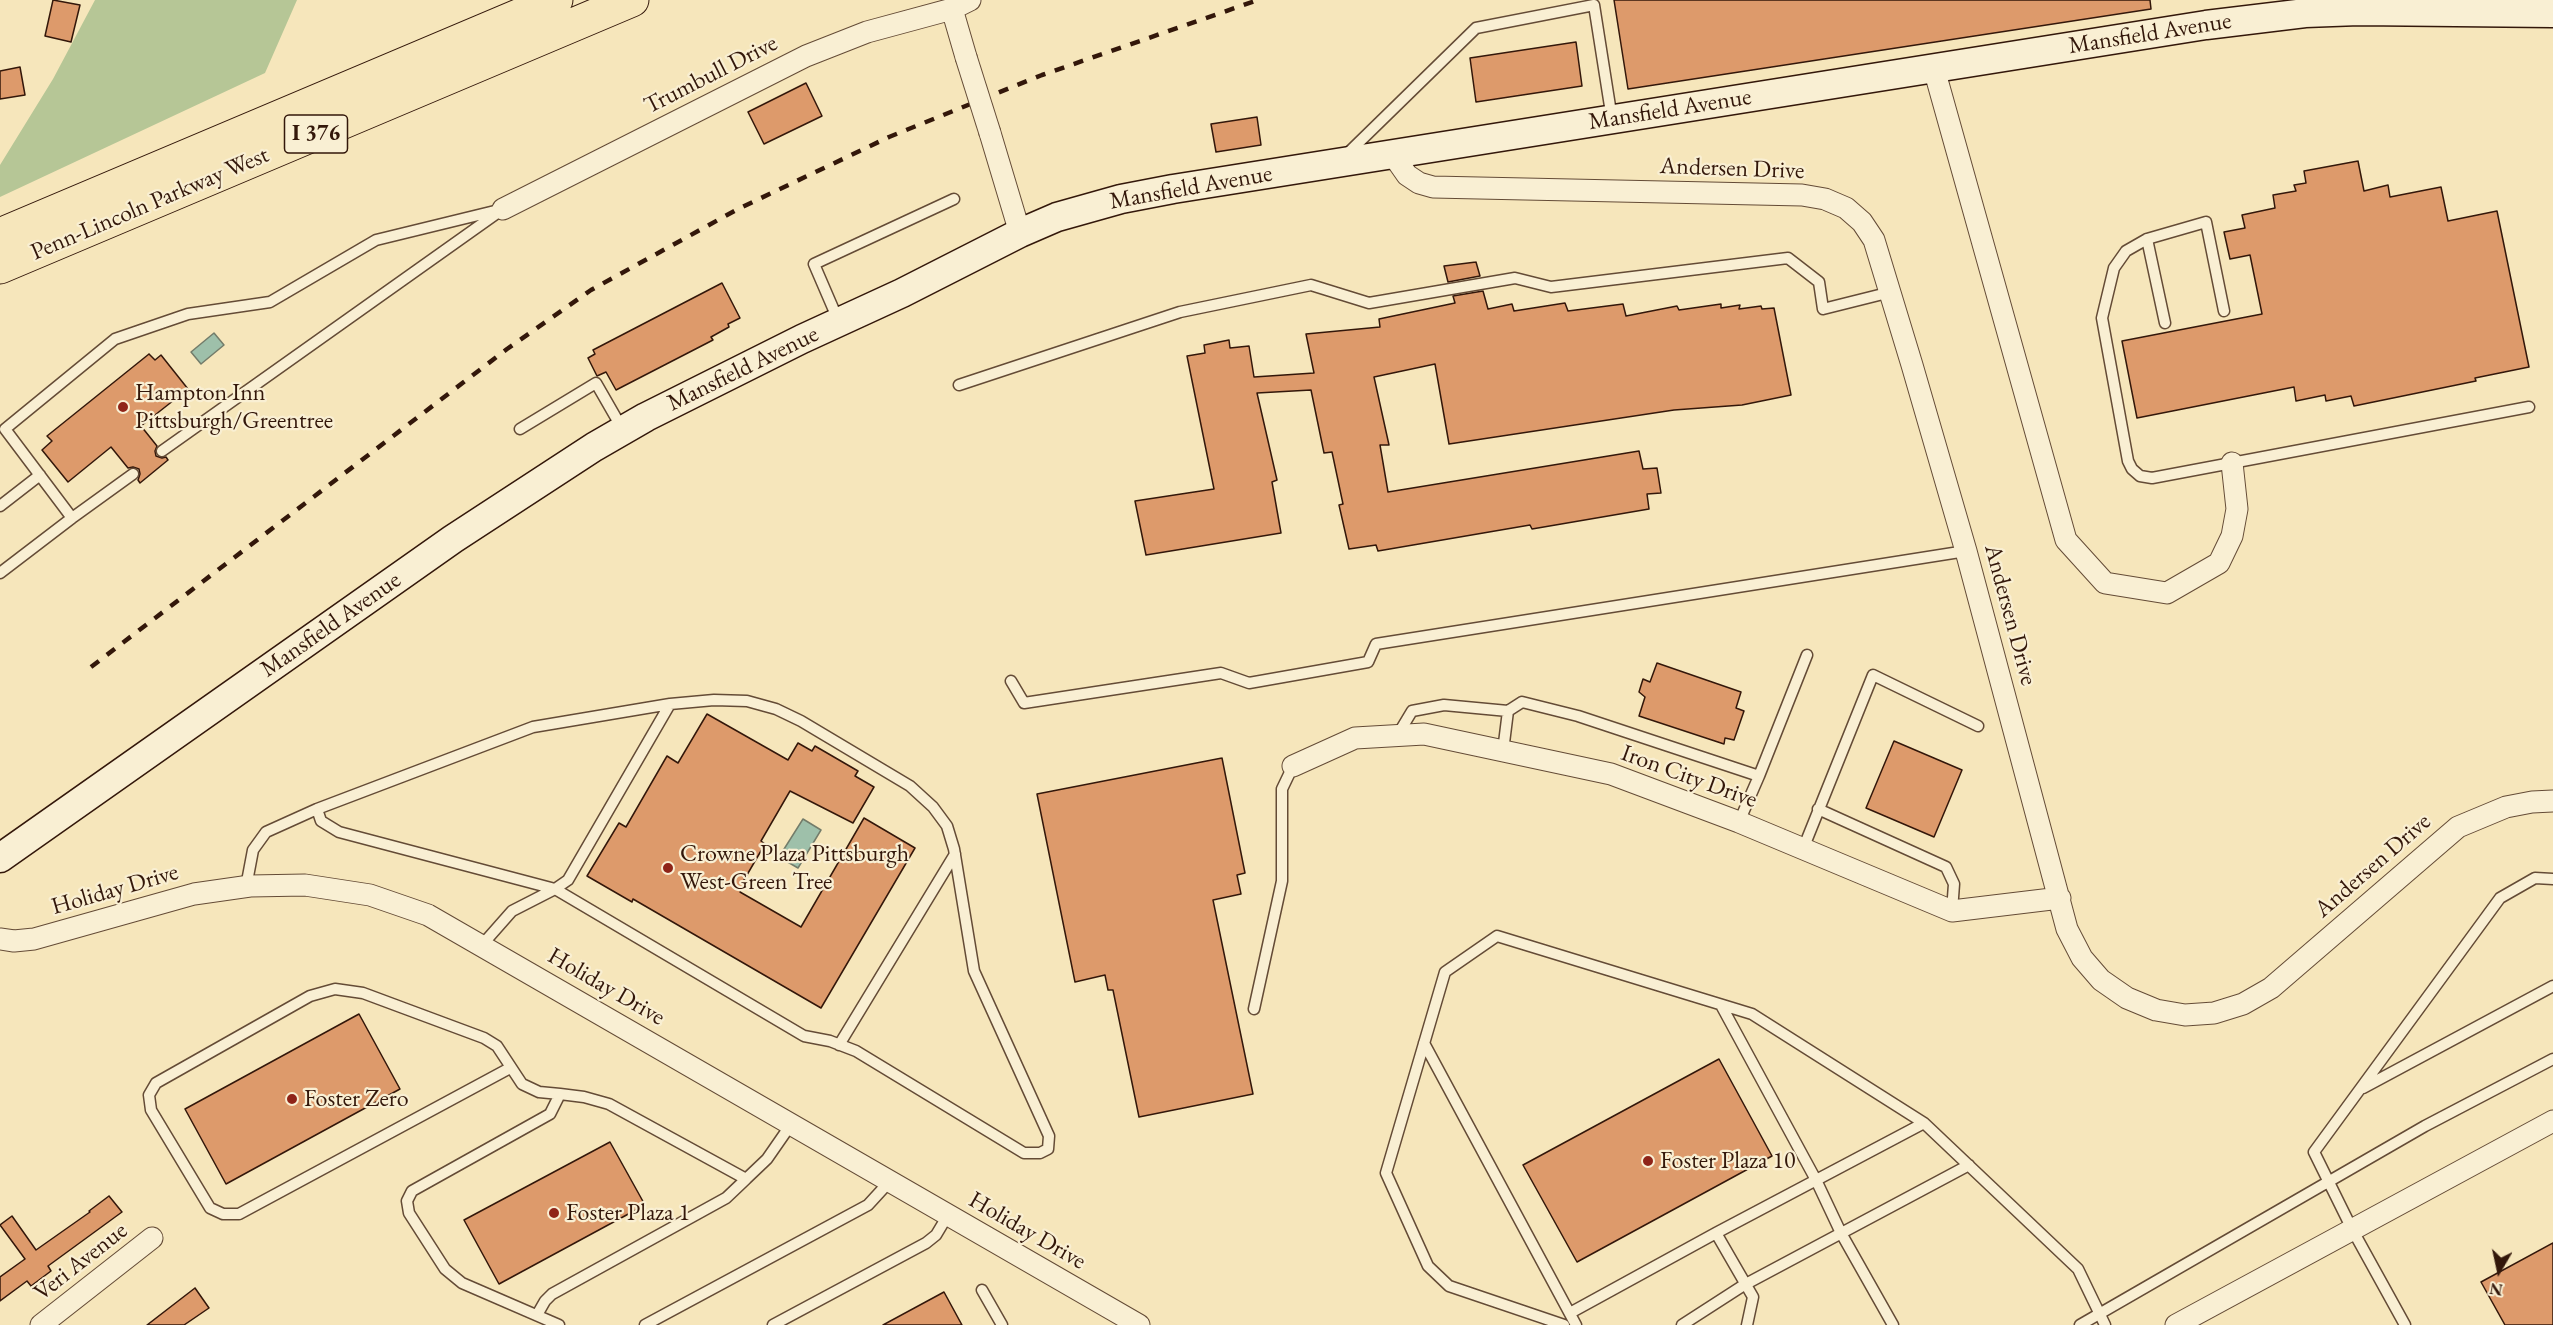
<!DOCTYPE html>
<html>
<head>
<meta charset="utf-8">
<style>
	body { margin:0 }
	#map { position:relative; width:2553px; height:1325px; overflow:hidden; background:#f6e6bb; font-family:"EB Garamond",serif }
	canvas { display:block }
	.north { position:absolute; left:2469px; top:1241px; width:60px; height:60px; -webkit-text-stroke:4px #f9efd3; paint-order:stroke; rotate:189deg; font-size:16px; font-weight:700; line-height:24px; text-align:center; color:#33170a }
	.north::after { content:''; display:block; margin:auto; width:21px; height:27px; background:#33170a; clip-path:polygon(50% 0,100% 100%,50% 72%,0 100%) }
</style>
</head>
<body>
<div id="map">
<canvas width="2553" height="1325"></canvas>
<div class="north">N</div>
</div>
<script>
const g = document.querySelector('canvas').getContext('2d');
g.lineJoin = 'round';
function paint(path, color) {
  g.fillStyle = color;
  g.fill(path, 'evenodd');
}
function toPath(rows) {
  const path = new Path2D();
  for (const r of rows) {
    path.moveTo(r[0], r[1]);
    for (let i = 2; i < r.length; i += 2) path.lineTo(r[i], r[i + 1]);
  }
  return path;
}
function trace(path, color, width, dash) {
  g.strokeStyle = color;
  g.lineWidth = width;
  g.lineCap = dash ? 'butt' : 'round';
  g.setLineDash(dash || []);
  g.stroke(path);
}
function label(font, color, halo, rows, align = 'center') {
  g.font = font + ' "EB Garamond",serif';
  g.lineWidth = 4.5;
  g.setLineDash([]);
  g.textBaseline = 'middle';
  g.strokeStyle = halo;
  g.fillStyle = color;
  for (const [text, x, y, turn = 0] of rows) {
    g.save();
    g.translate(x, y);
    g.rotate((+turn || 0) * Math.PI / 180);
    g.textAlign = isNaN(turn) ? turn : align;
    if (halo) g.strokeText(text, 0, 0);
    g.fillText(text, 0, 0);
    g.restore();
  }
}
paint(toPath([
	[95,0,297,0,265,73,0,197,0,165,53,79]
]), '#b6c696');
const water = toPath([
	[214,333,224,345,201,364,191,352,214,333],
	[803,819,821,830,798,868,779,857,803,819]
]);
paint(water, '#9ec0aa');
trace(water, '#737c6a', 1.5);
const building = toPath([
	[53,0,80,5,71,42,45,36,53,0],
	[1614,0,2150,0,2151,9,1628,89,1614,0],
	[1576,42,1582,86,1476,102,1470,58,1576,42],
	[20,67,25,95,0,99,0,71,20,67],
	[806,83,822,116,764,144,748,112,806,83],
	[1257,117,1261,145,1216,152,1211,124,1257,117],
	[2358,161,2364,191,2388,185,2390,197,2441,187,2448,221,2497,211,2529,367,2475,378,2476,381,2354,406,2351,396,2326,401,2325,395,2296,401,2294,387,2137,418,2122,341,2262,314,2250,255,2230,259,2224,232,2245,228,2242,215,2275,208,2273,195,2296,191,2294,185,2306,183,2304,171,2358,161],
	[1476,262,1480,276,1448,282,1444,266,1476,262],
	[722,283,740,318,728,324,729,327,711,337,713,340,616,390,606,372,597,376,588,358,595,354,593,350,722,283],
	[1483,291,1488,309,1512,304,1514,311,1565,303,1568,311,1623,304,1626,316,1677,306,1679,310,1721,304,1721,308,1740,305,1739,309,1761,306,1762,309,1774,308,1791,395,1742,405,1674,410,1449,444,1435,364,1374,377,1389,445,1380,445,1388,492,1639,451,1643,469,1657,468,1661,493,1647,494,1649,509,1532,529,1530,525,1378,551,1376,545,1349,549,1339,505,1343,504,1332,452,1324,453,1311,390,1257,393,1277,480,1272,482,1281,533,1146,555,1135,501,1214,489,1187,356,1205,353,1204,345,1229,340,1230,348,1249,346,1254,377,1314,373,1306,334,1380,327,1379,319,1455,303,1453,296,1483,291],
	[149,354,155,360,161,355,188,389,141,426,157,446,155,451,156,456,162,458,166,457,168,460,140,483,138,480,140,474,139,469,133,467,128,468,111,447,68,482,42,450,52,441,47,436,149,354],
	[1657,663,1741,692,1736,708,1744,711,1734,740,1725,738,1724,744,1639,716,1645,697,1639,692,1643,679,1650,682,1657,663],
	[707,714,788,760,798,743,812,751,815,746,858,771,855,776,874,787,853,823,790,791,761,841,765,844,744,880,746,881,740,892,801,927,864,818,915,848,821,1008,633,899,632,902,587,876,619,823,626,827,667,756,678,763,707,714],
	[1894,741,1962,770,1934,837,1866,808,1894,741],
	[1222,758,1245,873,1237,875,1241,894,1213,900,1253,1094,1139,1117,1113,990,1108,990,1105,975,1075,982,1037,794,1222,758],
	[359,1014,400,1089,226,1184,185,1109,359,1014],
	[1719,1059,1772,1156,1577,1262,1523,1165,1719,1059],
	[610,1142,645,1205,499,1284,464,1220,610,1142],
	[109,1196,122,1212,48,1266,51,1271,31,1286,27,1281,0,1301,0,1277,25,1259,0,1225,12,1216,36,1250,90,1212,89,1211,109,1196],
	[2553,1243,2553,1325,2505,1325,2481,1282,2553,1243],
	[195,1288,209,1308,184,1325,147,1325,195,1288],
	[944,1292,962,1325,883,1325,944,1292]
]);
paint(building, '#dd9a6b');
trace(building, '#33170a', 1.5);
const lane = toPath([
	[1347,154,1476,28,1594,5,1612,119],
	[2147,239,2165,323],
	[2224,311,2206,222,2147,239,2126,251,2114,268,2102,318,2128,461,2132,469,2140,476,2152,478,2529,407],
	[839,322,814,264,954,199],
	[959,385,1180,312,1311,285,1369,303,1515,278,1551,287,1788,258,1819,282,1823,309,1891,292],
	[520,429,596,383,623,430],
	[133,474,72,518,5,429,115,339,188,314,270,302,376,240,503,209,162,451],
	[0,506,40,475],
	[0,573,72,518],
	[1011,681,1024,703,1221,673,1249,683,1368,662,1376,644,1966,551],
	[1397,736,1412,711,1444,705,1508,711],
	[1503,751,1508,711,1522,702,1578,716,1759,776,1739,822],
	[1759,776,1807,655],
	[1818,809,1946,867,1954,884,1952,911],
	[1803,849,1873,675,1978,726],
	[246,887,253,850,266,832,317,809],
	[482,945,512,911,555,889,339,832,321,821,317,809,533,727,670,704,714,700,747,701,776,709,801,721,910,786,933,807,947,826,954,849,974,971,1049,1136,1048,1149,1040,1153,1024,1153,856,1051,830,1041,804,1036,555,889,568,880,670,704],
	[1721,1005,1816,1180,1841,1233,1893,1325],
	[1254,1009,1282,881,1282,789,1293,766],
	[1424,1043,1576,1325],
	[839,1045,955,854],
	[510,1068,239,1214,223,1214,210,1208,151,1110,149,1095,156,1083,310,996,335,989,363,993,484,1038,497,1046,522,1084,539,1092,560,1094],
	[2363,1088,2553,986],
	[1716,1233,1753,1297,1747,1325],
	[982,1290,1002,1325],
	[1570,1313,1716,1233,1924,1123],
	[537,1315,545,1301,552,1294,726,1198,746,1179],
	[559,1325,462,1283,445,1269,409,1213,407,1201,412,1191,550,1114,560,1094,584,1097,609,1104,746,1179,767,1159,792,1123],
	[645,1325,868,1205,890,1181],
	[773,1325,926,1243,936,1235,948,1215],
	[1564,1325,1449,1286,1428,1266,1386,1173,1445,972,1497,936,1752,1014,1924,1123,2078,1269,2105,1325],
	[1682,1325,1744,1285,1969,1165],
	[2080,1325,2425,1126,2553,1059],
	[2405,1325,2352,1229,2314,1152,2500,898,2535,878,2553,879]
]);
const street = toPath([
	[952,9,966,57],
	[1934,69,2066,540,2105,583,2167,593,2219,563,2232,536,2237,509,2232,463],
	[990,133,1020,233],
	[1393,155,1407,175,1419,183,1433,187,1802,195,1825,199,1846,208,1862,222,1874,240,1912,365,1966,551,2067,929,2082,958,2101,980,2127,998,2156,1010,2185,1015,2214,1013,2243,1004,2271,988,2458,827,2506,807,2532,802,2553,801],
	[503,209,806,56,867,32,952,9,970,0],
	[1293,766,1355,738,1424,734,1611,774,1739,822,1952,911,2060,898],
	[0,939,14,941,34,939,194,894,250,886,305,885,370,895,428,915,1139,1325],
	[41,1325,152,1238],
	[2176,1325,2553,1121]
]);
const secondary = toPath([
	[0,858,453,539,594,447,646,417,802,339,902,293,1020,233,1057,217,1121,199,1173,189,2206,25,2305,13,2359,11,2553,13]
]);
const highway = toPath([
	[0,235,556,0],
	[0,267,632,0]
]);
trace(lane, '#644b36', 13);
trace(street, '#644b36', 23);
trace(secondary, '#33170a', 31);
trace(highway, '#33170a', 35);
trace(lane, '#f9efd3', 10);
trace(street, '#f9efd3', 21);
trace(secondary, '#f9efd3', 28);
trace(highway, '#f6e6bb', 33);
trace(toPath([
	[91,667,507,349,591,290,738,209,889,137,1042,75,1258,0]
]), '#33170a', 4.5, [10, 10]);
const streetBridge = toPath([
	[966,57,990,133]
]);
trace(streetBridge, '#644b36', 23, []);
trace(streetBridge, '#f9efd3', 21);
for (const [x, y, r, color] of [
	[123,407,6,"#8f2418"],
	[668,868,6,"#8f2418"],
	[292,1099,6,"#8f2418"],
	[1648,1161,6,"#8f2418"],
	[554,1213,6,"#8f2418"]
]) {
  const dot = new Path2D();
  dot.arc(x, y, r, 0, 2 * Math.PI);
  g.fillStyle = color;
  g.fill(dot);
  trace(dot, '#f9efd3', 2);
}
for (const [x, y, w] of [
	[316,134,63]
]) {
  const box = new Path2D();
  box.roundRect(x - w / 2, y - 19, w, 38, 4.5);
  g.fillStyle = '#f9efd3';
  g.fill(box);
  trace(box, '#33170a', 1.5);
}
label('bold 22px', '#33170a', null, [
	["I 376",316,134]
]);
label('24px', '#33170a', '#f9efd3', [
	["Mansfield Avenue",2150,34,-9],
	["Trumbull Drive",711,75,-27],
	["Mansfield Avenue",1670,110,-9],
	["Andersen Drive",1732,169,2],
	["Mansfield Avenue",1191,188,-10],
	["Penn-Lincoln Parkway West",150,204,-23],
	["Mansfield Avenue",743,369,-26],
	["Andersen Drive",2010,615,75],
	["Mansfield Avenue",331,625,-35],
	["Iron City Drive",1689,777,20],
	["Andersen Drive",2373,866,-41],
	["Holiday Drive",115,890,-16],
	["Holiday Drive",606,987,30],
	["Holiday Drive",1027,1231,30],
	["Veri Avenue",81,1262,-38]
]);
label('24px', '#33170a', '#f9efd3', [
	["Hampton Inn",135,393],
	["Pittsburgh/Greentree",135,421],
	["Crowne Plaza Pittsburgh",680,854],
	["West-Green Tree",680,882],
	["Foster Zero",304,1099],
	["Foster Plaza 10",1660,1161],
	["Foster Plaza 1",566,1213]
], 'left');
</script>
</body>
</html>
